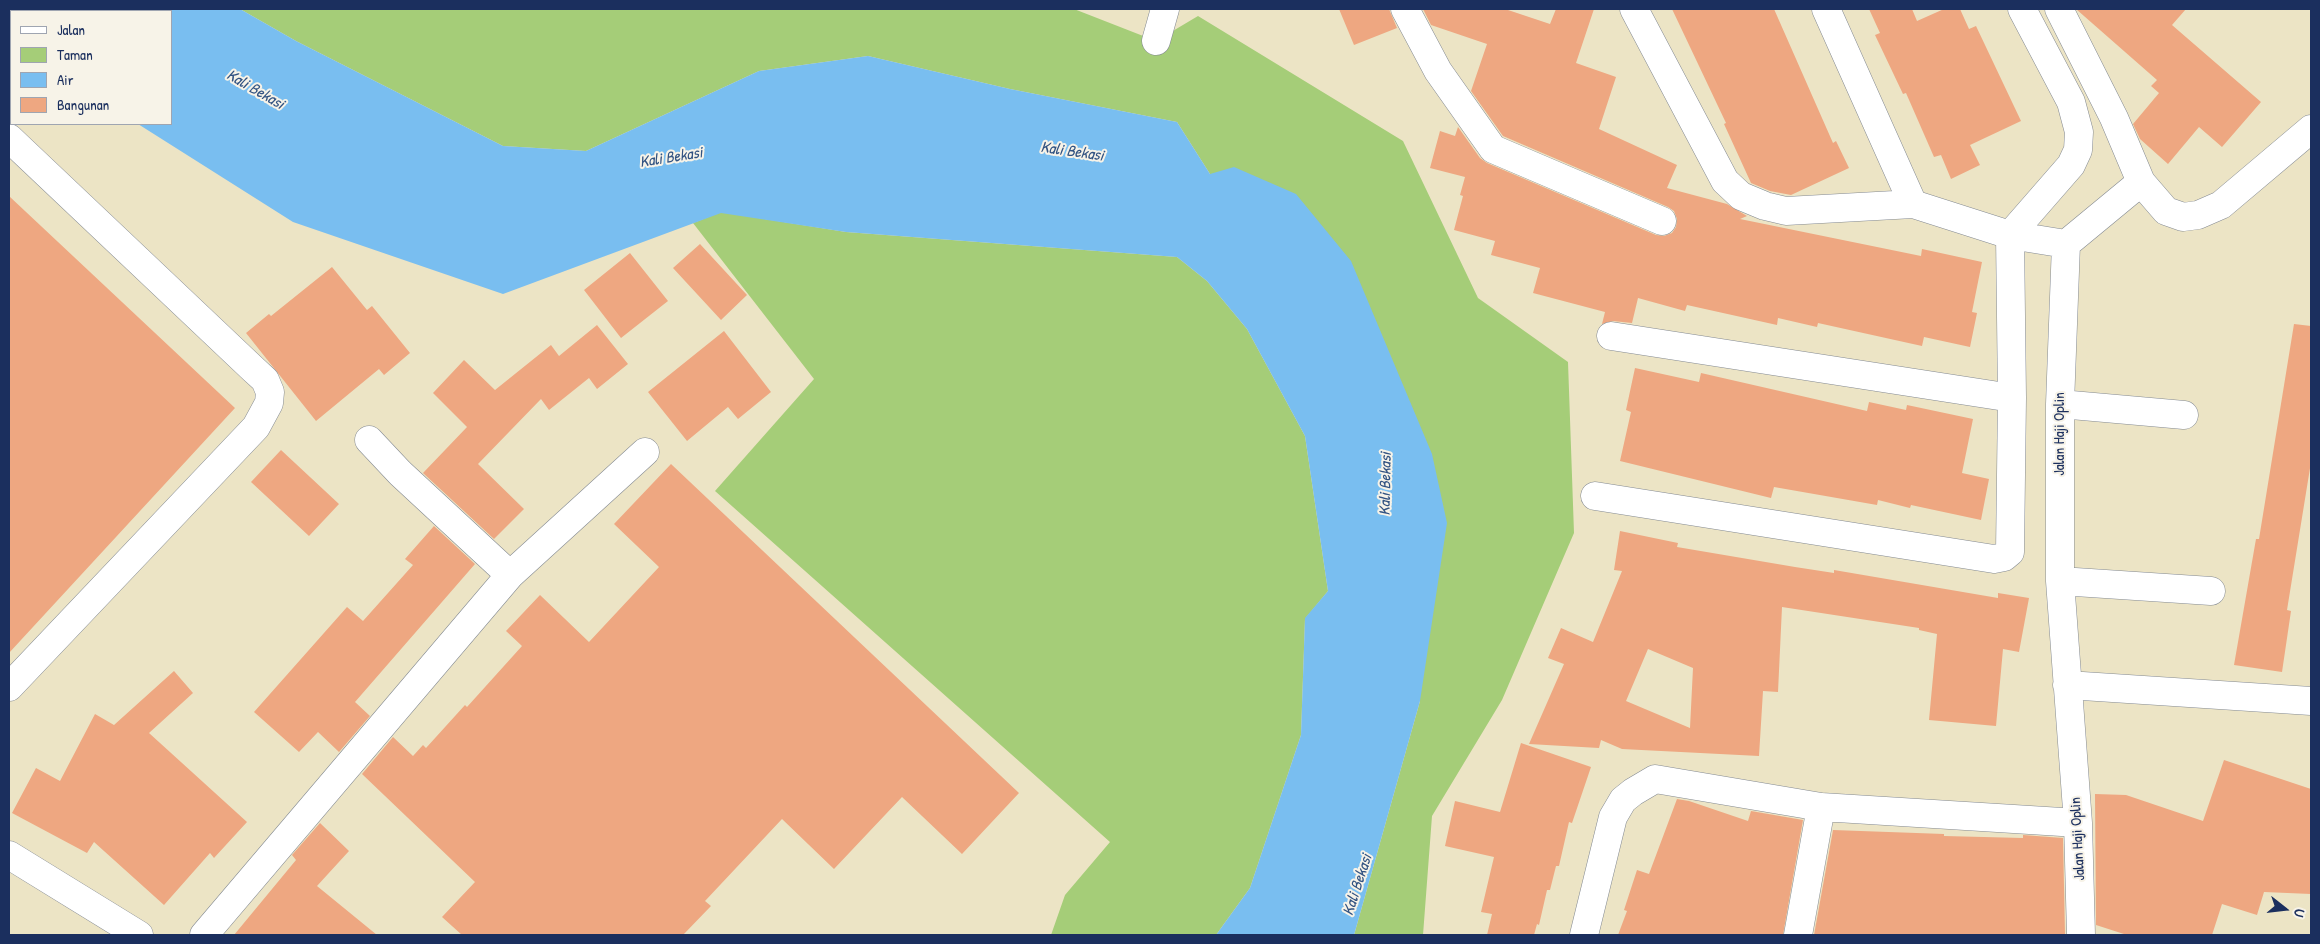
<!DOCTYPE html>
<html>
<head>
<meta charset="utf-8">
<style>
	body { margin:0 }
	#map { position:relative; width:2320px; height:944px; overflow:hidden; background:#ece4c5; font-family:"Patrick Hand",sans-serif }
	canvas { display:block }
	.frame { position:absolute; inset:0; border:10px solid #1b2f5e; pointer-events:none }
	.legend { position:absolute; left:10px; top:10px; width:162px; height:115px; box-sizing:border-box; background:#f7f3e8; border:1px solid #9fa5b1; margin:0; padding:6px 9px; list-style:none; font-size:15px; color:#1b2f5e }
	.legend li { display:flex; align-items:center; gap:10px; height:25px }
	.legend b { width:25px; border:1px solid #9fa5b1 }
	.north { position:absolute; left:2260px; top:884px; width:50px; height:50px; -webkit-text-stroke:4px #f7f3e8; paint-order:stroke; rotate:106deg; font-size:14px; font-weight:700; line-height:20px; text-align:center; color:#1b2f5e }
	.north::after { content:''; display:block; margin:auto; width:18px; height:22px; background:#1b2f5e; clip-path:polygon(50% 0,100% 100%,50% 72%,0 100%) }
</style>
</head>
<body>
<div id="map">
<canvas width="2320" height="944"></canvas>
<div class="frame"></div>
<ul class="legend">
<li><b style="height:6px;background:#fff"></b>Jalan</li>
<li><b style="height:14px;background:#a5cd78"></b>Taman</li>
<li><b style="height:14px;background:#79bef0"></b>Air</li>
<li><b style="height:14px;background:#eea781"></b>Bangunan</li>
</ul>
<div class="north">U</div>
</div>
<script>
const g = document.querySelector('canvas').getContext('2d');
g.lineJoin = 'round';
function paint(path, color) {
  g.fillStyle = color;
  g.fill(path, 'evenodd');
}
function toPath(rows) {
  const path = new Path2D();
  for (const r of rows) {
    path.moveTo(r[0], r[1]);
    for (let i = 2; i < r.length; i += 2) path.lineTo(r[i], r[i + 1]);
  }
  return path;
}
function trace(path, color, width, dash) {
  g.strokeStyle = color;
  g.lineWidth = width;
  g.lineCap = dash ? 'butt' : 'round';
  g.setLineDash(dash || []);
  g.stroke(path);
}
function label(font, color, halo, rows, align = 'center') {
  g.font = font + ' "Patrick Hand",sans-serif';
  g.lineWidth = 4;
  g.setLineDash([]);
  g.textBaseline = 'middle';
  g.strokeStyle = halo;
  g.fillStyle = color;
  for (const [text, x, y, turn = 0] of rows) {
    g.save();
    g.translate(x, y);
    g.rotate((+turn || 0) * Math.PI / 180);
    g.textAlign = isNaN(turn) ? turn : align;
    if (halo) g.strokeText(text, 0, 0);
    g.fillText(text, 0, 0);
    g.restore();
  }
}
paint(toPath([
	[240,9,1074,9,1156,41,1198,16,1403,141,1478,298,1568,362,1574,533,1502,700,1432,816,1423,935,1354,935,1420,701,1210,174,1177,122,1010,89,868,56,759,71,586,151,503,146,296,41],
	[721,212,846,232,1177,257,1207,281,1247,329,1305,436,1328,591,1305,619,1301,735,1250,888,1216,935,1051,935,1065,895,1110,842,715,491,814,379,693,223]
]), '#a5cd78');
paint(toPath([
	[9,9,240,9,296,41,503,146,586,151,759,71,868,56,1010,89,1177,122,1210,174,1234,167,1296,194,1351,261,1432,454,1447,523,1420,701,1354,935,1216,935,1250,888,1301,735,1305,618,1328,591,1305,436,1247,329,1207,281,1177,257,846,232,721,213,503,294,293,222,138,124,171,124,171,11,11,11,11,35,9,34]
]), '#79bef0');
paint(toPath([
	[1339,9,1389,9,1397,28,1354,45],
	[1423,9,1505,9,1550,24,1556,9,1594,9,1576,63,1616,77,1599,129,1677,165,1667,188,1727,204,1747,216,1740,219,1921,256,1922,249,1982,262,1972,312,1977,313,1970,347,1924,337,1922,346,1818,323,1817,327,1778,318,1777,325,1687,305,1685,311,1638,298,1632,323,1613,321,1602,324,1605,312,1533,293,1540,268,1491,255,1495,241,1454,230,1463,196,1460,195,1465,177,1430,168,1440,131,1455,136,1458,127,1480,158,1487,163,1656,235,1664,236,1672,233,1676,227,1677,219,1674,211,1668,207,1503,136,1471,91,1487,44,1431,25],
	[1672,9,1774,9,1833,143,1836,141,1849,168,1791,195,1770,191,1751,183,1724,124,1726,123],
	[1869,9,1912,9,1917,21,1944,9,1960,9,1969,29,1976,26,2021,121,1970,145,1980,165,1951,179,1941,155,1934,157,1906,93,1903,94,1875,35,1880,33],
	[2076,9,2186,9,2172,25,2261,102,2222,147,2199,127,2168,164,2140,139,2133,124,2159,93,2151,86,2157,80],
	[9,196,235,408,9,653],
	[700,244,747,295,721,320,673,268],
	[630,253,668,301,621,338,584,290],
	[332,267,367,310,372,306,410,353,384,375,379,369,316,421,246,333,269,314,271,316],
	[2294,324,2311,326,2311,462,2287,610,2291,611,2282,672,2234,665,2256,539,2259,539],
	[597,325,628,364,597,389,589,378,549,410,541,399,478,464,524,509,494,539,423,473,467,427,433,393,464,360,495,390,551,345,559,356],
	[724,331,771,392,738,419,728,407,687,441,648,392],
	[1635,368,1699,382,1701,373,1867,411,1869,402,1906,410,1907,405,1973,419,1962,473,1989,479,1981,520,1911,505,1910,508,1878,500,1877,505,1774,487,1771,498,1620,461,1631,412,1626,410],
	[281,450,339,504,309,536,251,482],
	[671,464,1019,793,962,854,902,797,834,869,782,819,705,901,711,906,683,935,462,935,442,917,475,882,362,774,393,737,413,756,423,745,426,748,465,705,467,707,522,646,506,631,540,595,589,642,659,567,614,524],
	[434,526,475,564,355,702,370,716,339,752,318,732,299,752,254,712,347,607,363,621,413,565,405,559],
	[1620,531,1678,543,1677,547,1795,567,1834,573,1834,570,1998,598,1998,593,2029,598,2019,652,2003,649,1996,726,1929,720,1937,634,1919,630,1919,628,1782,607,1778,692,1763,691,1759,756,1622,749,1601,740,1599,748,1529,744,1564,664,1548,658,1561,628,1593,642,1622,571,1614,570],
	[1648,649,1693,668,1690,728,1626,701],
	[174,671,193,693,149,733,247,822,214,858,210,853,164,905,94,842,87,853,12,813,36,768,60,781,95,714,114,725],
	[1521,743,1591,767,1572,823,1569,822,1559,866,1556,866,1550,890,1547,890,1539,925,1537,924,1534,935,1487,935,1492,914,1481,912,1494,857,1445,846,1455,801,1500,812],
	[2224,760,2311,789,2311,894,2264,892,2257,915,2222,904,2212,935,2127,935,2096,925,2095,794,2126,795,2203,821],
	[1677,799,1689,801,1748,821,1751,811,1803,820,1783,935,1618,935,1627,911,1624,910,1637,870,1649,874],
	[320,823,349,851,317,886,377,935,234,935,296,860,292,855],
	[1833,830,1944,834,1944,836,2023,838,2023,835,2063,838,2065,935,1814,935]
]), '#eea781');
const minor = toPath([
	[1405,9,1438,71,1493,149,1662,221],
	[1634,9,1725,181,1741,196,1765,206,1786,211,1913,204,2010,235,2066,244],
	[1826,9,1913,204],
	[2059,9,2114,118,2141,182],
	[1156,41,1165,9],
	[9,138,253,369,265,380,270,392,269,403,256,427,9,687],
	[1611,336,2012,398],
	[2060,404,2184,415],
	[369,440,400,473,510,575],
	[1595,496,1994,559,2004,557,2010,552,2012,398,2010,235,2071,165,2078,150,2079,132,2071,102,2022,9],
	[2060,581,2211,591],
	[2067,685,2311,701],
	[9,855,139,935],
	[204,935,510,575,645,452],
	[1584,935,1613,817,1623,800,1633,792,1655,779,1821,807,2078,823],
	[1798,935,1821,807],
	[2081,935,2078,823,2060,581,2060,404,2066,244,2141,182,2166,211,2183,217,2198,215,2221,205,2311,129]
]);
trace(minor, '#848a92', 29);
trace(minor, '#fff', 28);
label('15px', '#1b2f5e', '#f7f3e8', [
	["Jalan Haji Oplin",2060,434,-90],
	["Jalan Haji Oplin",2078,839,-93]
]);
label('italic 16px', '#325382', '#f7f3e8', [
	["Kali Bekasi",255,90,30],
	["Kali Bekasi",1072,152,8],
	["Kali Bekasi",671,158,-9],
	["Kali Bekasi",1386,484,-89],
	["Kali Bekasi",1358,885,-72]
]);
</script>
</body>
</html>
